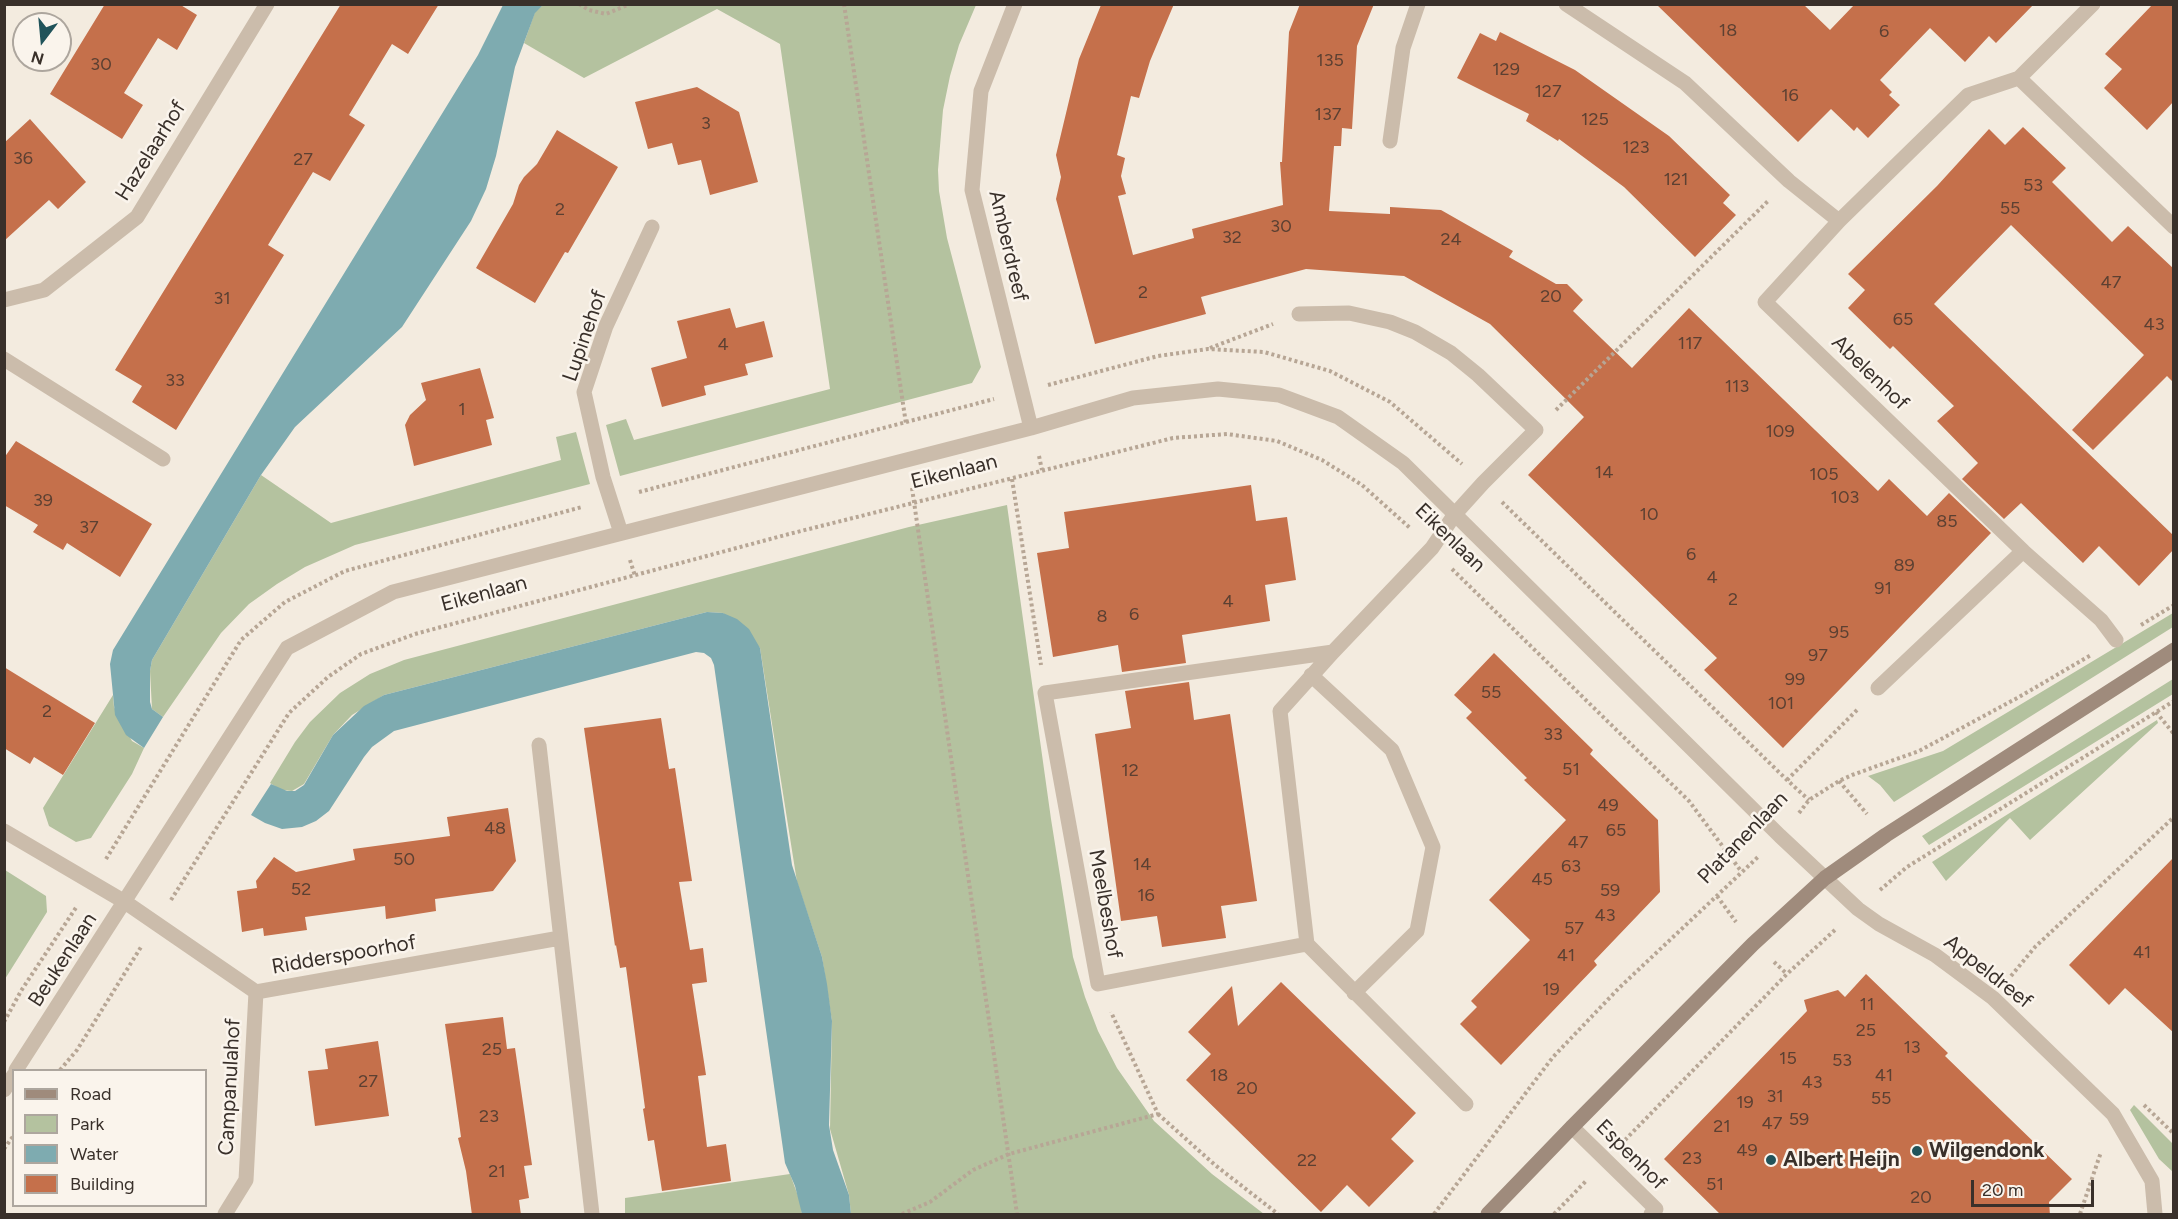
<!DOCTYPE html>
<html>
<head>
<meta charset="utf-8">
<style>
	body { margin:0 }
	#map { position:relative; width:2178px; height:1219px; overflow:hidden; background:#f3ebdf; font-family:Figtree,sans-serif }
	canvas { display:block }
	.frame { position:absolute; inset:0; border:6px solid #39302a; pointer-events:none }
	.legend { position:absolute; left:12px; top:1069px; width:195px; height:138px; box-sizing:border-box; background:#faf4ec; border:2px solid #ada69e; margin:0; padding:8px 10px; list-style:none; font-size:18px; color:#39302a }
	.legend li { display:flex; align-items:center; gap:12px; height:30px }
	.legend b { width:30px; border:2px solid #ada69e }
	.north { position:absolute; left:12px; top:12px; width:60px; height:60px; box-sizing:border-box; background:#faf4ec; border:2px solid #ada69e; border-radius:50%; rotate:196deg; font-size:16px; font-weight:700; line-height:24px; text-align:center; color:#39302a }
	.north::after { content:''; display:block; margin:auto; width:21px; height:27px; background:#20535a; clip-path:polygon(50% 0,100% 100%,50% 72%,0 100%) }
	.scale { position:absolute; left:1971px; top:1180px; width:123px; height:27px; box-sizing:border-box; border:3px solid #39302a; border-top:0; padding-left:8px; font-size:18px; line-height:21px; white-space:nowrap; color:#39302a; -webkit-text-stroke:4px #faf4ec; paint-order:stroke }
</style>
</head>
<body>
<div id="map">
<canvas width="2178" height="1219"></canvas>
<div class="frame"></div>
<ul class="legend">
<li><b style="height:8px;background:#9f8b7c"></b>Road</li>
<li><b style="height:16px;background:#b4c29f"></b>Park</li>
<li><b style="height:16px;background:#7eabb0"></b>Water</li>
<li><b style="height:16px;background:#c5704b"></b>Building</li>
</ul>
<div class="north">N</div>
<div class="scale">20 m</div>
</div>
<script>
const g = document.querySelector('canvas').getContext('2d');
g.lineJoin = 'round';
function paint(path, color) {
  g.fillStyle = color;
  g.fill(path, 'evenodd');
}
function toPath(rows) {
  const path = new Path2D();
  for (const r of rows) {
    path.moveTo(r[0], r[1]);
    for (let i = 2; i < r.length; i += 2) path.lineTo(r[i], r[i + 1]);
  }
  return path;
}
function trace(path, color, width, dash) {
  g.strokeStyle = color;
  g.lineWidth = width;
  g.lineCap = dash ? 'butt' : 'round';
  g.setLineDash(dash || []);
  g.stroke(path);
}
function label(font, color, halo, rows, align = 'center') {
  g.font = font + ' Figtree,sans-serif';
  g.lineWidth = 5;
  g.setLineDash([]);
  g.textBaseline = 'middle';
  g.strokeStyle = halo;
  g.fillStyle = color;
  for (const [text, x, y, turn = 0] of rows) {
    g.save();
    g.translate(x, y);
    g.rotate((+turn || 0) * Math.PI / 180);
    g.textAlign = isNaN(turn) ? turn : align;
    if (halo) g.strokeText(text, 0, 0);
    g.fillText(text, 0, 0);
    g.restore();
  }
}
paint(toPath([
	[543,5,976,5,959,45,950,76,943,110,938,170,939,191,947,238,981,367,972,383,620,476,606,425,626,419,634,440,830,389,780,44,717,9,584,78,524,43,535,12],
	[576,432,590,484,355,545,305,567,277,584,249,604,221,633,163,717,152,709,150,671,152,660,261,475,331,523,561,460,556,437],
	[1007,505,1051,819,1073,957,1085,997,1098,1031,1117,1068,1154,1121,1212,1174,1264,1214,851,1214,849,1195,830,1129,832,1021,822,957,797,882,760,648,723,613,707,612,384,695,352,715,333,735,304,784,292,791,281,790,270,783,295,742,310,722,340,693,370,674,404,660,909,527],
	[2173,613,2173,627,1894,802,1880,785,1868,776,1943,751],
	[2173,679,2173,694,1929,845,1922,836],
	[113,695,114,707,132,741,144,748,132,774,91,838,76,842,49,826,43,808],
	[2157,720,2158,723,2030,840,2010,818,1946,881,1932,862],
	[5,870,46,896,47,912,5,979],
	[2134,1105,2173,1144,2173,1172,2159,1159,2130,1110],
	[790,1174,801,1204,802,1214,625,1214,625,1198]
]), '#b4c29f');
paint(toPath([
	[503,5,543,5,535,13,515,67,496,156,486,189,471,221,402,327,295,427,261,475,152,660,150,671,150,702,152,709,163,717,144,748,126,735,115,715,110,664,113,650,478,55],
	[707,612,723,613,737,619,749,629,760,648,792,865,822,957,827,984,832,1021,829,1125,833,1150,849,1195,851,1214,802,1214,795,1186,785,1163,714,665,711,658,704,653,696,652,394,731,372,747,364,757,329,811,316,821,302,827,282,829,265,823,251,815,271,784,287,791,295,791,304,785,333,735,364,706,384,695]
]), '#7eabb0');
paint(toPath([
	[105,4,179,4,197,15,177,50,158,38,124,93,143,105,122,139,50,94],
	[341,4,439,4,408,54,392,44,349,115,365,125,330,181,313,172,287,214,268,245,284,255,176,430,132,402,142,386,115,370],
	[1174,4,1150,61,1139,98,1131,96,1117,155,1125,158,1121,176,1126,194,1118,196,1133,255,1194,238,1192,229,1283,205,1280,162,1282,162,1289,32,1300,4,1374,4,1357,46,1352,129,1342,128,1341,146,1334,146,1329,211,1390,214,1390,207,1441,210,1513,251,1509,257,1556,284,1567,284,1583,300,1573,311,1632,368,1689,308,1878,491,1889,479,1927,516,1949,493,1991,533,1783,748,1704,670,1717,658,1528,475,1584,417,1490,324,1404,276,1306,269,1201,297,1206,314,1095,344,1056,199,1061,177,1056,155,1079,59,1101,5],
	[1656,4,1803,4,1830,30,1855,4,2034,4,1996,43,1989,36,1965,62,1930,28,1880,80,1892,92,1889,95,1900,105,1868,138,1857,127,1854,131,1831,109,1798,142],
	[2153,4,2174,4,2174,101,2147,130,2104,88,2122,69,2105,54],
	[1500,32,1575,70,1669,136,1730,195,1723,203,1736,215,1695,257,1624,187,1559,139,1558,141,1526,121,1529,114,1457,78,1480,33,1496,41],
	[697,87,739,112,758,182,710,195,701,160,678,165,672,143,648,149,635,102],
	[30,119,86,182,58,209,49,200,4,241,4,143],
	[2023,127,2066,168,2052,182,2112,242,2128,226,2174,269,2174,383,2167,376,2093,450,2072,430,2144,355,2011,225,1934,304,2174,536,2174,549,2139,586,2099,546,2083,563,2021,503,2004,519,1962,479,1978,463,1937,421,1954,406,1893,346,1890,349,1848,308,1865,290,1848,274,1937,186,1989,129,2005,145],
	[557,130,618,167,568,253,565,252,535,303,476,268,513,204,519,185,524,177,537,164],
	[730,308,736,328,764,321,773,357,745,364,748,375,704,386,706,395,662,407,651,368,687,358,677,321],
	[480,368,494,418,486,420,492,445,414,466,405,425,410,415,426,400,421,383],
	[16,441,152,524,120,577,67,543,63,550,33,532,38,525,4,505,4,458],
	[1251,485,1256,521,1287,517,1296,580,1265,585,1270,621,1182,635,1186,663,1122,672,1118,645,1053,657,1037,553,1069,548,1064,512],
	[1494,653,1593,750,1590,754,1658,820,1660,892,1594,961,1597,965,1501,1065,1460,1024,1477,1007,1471,1001,1530,940,1489,900,1566,820,1524,780,1527,778,1466,718,1472,712,1454,695],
	[4,667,95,723,63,775,34,757,30,764,4,748],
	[1189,682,1194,720,1230,714,1257,901,1221,906,1226,938,1162,947,1157,916,1121,921,1095,734,1131,728,1125,691],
	[661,718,669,769,675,768,692,881,679,882,690,950,703,948,707,982,692,984,706,1075,698,1076,707,1147,726,1144,731,1181,662,1191,654,1140,648,1141,643,1109,645,1108,626,967,620,968,616,945,615,946,584,728],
	[508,808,516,861,493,891,435,899,436,911,386,919,385,906,305,917,307,930,264,936,263,928,242,932,237,891,257,888,256,881,274,857,296,872,355,860,353,849,450,836,447,817],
	[2174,857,2174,1033,2125,988,2109,1005,2069,965],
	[1866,974,1948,1053,1945,1056,2072,1179,2049,1202,2050,1215,1721,1215,1664,1159,1807,1011,1804,1000,1838,990,1845,997],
	[1281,982,1416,1113,1391,1139,1414,1161,1369,1207,1347,1185,1321,1212,1186,1080,1211,1054,1188,1032,1232,986,1238,1026],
	[503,1017,507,1049,515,1048,532,1165,524,1166,529,1198,519,1200,521,1215,472,1215,466,1171,458,1138,461,1137,445,1024],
	[378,1041,389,1116,315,1126,308,1071,328,1069,325,1049]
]), '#c5704b');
trace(toPath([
	[579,4,589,10,606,14,630,4],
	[844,4,906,424],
	[1210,348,1273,324],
	[1048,385,1158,356,1208,349,1264,352,1330,371,1390,402,1462,464],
	[1556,410,1768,201],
	[1039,456,1042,470],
	[1012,479,1041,665],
	[912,488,1017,1214],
	[639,492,994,399],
	[1502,502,1787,780,1809,800],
	[630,560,635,576],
	[1452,569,1689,801,1741,871],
	[2141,625,2174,605],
	[2156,712,2174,734],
	[1787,780,1859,708],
	[1839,781,1867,814],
	[1799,813,1809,800,1839,781,1852,775,1919,751,2019,697,2091,655],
	[106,859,241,640,285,602,345,571,582,507],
	[1880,890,1907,867,2174,701],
	[1717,896,1736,922],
	[171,900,289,713,328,677,361,654,415,634,789,534,1173,438,1227,434,1277,441,1322,460,1362,485,1410,528],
	[1774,962,1787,974],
	[2011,976,2035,947,2174,817],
	[4,1022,21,991,77,906],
	[60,1070,77,1050,141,947],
	[2144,1105,2174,1134],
	[1158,1114,1215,1165,1278,1214],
	[1625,1140,1787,974,1836,929],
	[4,1149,14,1135],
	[902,1214,930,1202,973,1170,1009,1154,1158,1114,1111,1012],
	[1434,1214,1553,1057,1619,988,1759,856],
	[1554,1214,1587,1180],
	[2080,1214,2101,1152]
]), '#b7a695', 4, [3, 3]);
trace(toPath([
	[1015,4,981,91,972,190,1031,428],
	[1566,4,1685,83,1789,181,1839,221],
	[2019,78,2174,227],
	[1390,141,1403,48,1418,4],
	[4,300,44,290,137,217,267,4],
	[1299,314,1349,313,1390,322,1415,332,1451,353,1478,375,1536,430,1483,483,1455,514,1432,548,1333,652,1280,711,1307,944,1466,1104],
	[4,359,163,459],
	[621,533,603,477,584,392,606,326,652,227],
	[2023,551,2101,620,2116,640],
	[1311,675,1392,750,1433,847,1417,931,1354,993],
	[1878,688,2023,551,1765,302,1839,221,1968,95,2019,78,2093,4],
	[539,745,592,1214],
	[4,831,125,902,256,992,560,938],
	[1307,944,1098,984,1045,693,1333,652],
	[16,1070,287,648,393,592,1031,428,1133,398,1218,389,1279,395,1338,417,1403,463,1780,836,1858,909,1879,924,1935,955,1993,998,2113,1114,2152,1181,2155,1214],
	[4,1090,14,1075],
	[1572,1127,1656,1209,1651,1214],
	[225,1214,246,1180,256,992]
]), '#cbbcab', 15);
trace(toPath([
	[1488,1214,1572,1127,1753,944,1825,878,1886,835,2174,650]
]), '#9f8b7c', 15);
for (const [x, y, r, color] of [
	[1917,1151,6,"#20535a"],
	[1771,1160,6,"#20535a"]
]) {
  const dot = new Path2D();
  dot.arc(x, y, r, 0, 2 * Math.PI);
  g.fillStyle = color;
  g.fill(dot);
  trace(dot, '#faf4ec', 2);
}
label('18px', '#5c4032', null, [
	["18",1728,31],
	["6",1884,32],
	["135",1330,61],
	["30",101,65],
	["129",1506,70],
	["127",1548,92],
	["16",1790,96],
	["137",1328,115],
	["125",1595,120],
	["3",706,124],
	["123",1636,148],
	["36",23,159],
	["27",303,160],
	["121",1676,180],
	["53",2033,186],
	["55",2010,209],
	["2",560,210],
	["30",1281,227],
	["32",1232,238],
	["24",1451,240],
	["47",2111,283],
	["2",1143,293],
	["20",1551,297],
	["31",222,299],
	["65",1903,320],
	["43",2154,325],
	["117",1690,344],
	["4",723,345],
	["33",175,381],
	["113",1737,387],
	["1",462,410],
	["109",1780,432],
	["14",1604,473],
	["105",1824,475],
	["103",1845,498],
	["39",43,501],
	["10",1649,515],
	["85",1947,522],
	["37",89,528],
	["6",1691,555],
	["89",1904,566],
	["4",1712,578],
	["91",1883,589],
	["2",1733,600],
	["4",1228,602],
	["6",1134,615],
	["8",1102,617],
	["95",1839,633],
	["97",1818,656],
	["99",1795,680],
	["55",1491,693],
	["101",1781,704],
	["2",47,712],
	["33",1553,735],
	["51",1571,770],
	["12",1130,771],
	["49",1608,806],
	["48",495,829],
	["65",1616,831],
	["47",1578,843],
	["50",404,860],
	["14",1142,865],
	["63",1571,867],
	["45",1542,880],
	["52",301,890],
	["59",1610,891],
	["16",1146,896],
	["43",1605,916],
	["57",1574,929],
	["41",2142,953],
	["41",1566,956],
	["19",1551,990],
	["11",1867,1005],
	["25",1866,1031],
	["13",1912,1048],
	["25",492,1050],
	["15",1788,1059],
	["53",1842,1061],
	["18",1219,1076],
	["41",1884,1076],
	["27",368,1082],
	["43",1812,1083],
	["20",1247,1089],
	["31",1775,1097],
	["55",1881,1099],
	["19",1745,1103],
	["23",489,1117],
	["59",1799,1120],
	["47",1772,1124],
	["21",1722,1127],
	["49",1747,1151],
	["23",1692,1159],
	["22",1307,1161],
	["21",497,1172],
	["51",1715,1185],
	["20",1921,1198]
]);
label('21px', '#39302a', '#faf4ec', [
	["Hazelaarhof",151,151,-58],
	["Amberdreef",1008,246,77],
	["Lupinehof",585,336,-71],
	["Abelenhof",1870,373,44],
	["Eikenlaan",954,472,-14],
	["Eikenlaan",1450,538,44],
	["Eikenlaan",484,594,-15],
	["Platanenlaan",1743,838,-46],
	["Meelbeshof",1105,904,80],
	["Ridderspoorhof",344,955,-10],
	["Beukenlaan",63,960,-57],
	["Appeldreef",1988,972,38],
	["Campanulahof",230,1087,-87],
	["Espenhof",1631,1155,45]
]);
label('bold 21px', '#39302a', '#faf4ec', [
	["Wilgendonk",1929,1151],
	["Albert Heijn",1783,1160]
], 'left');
</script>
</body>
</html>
